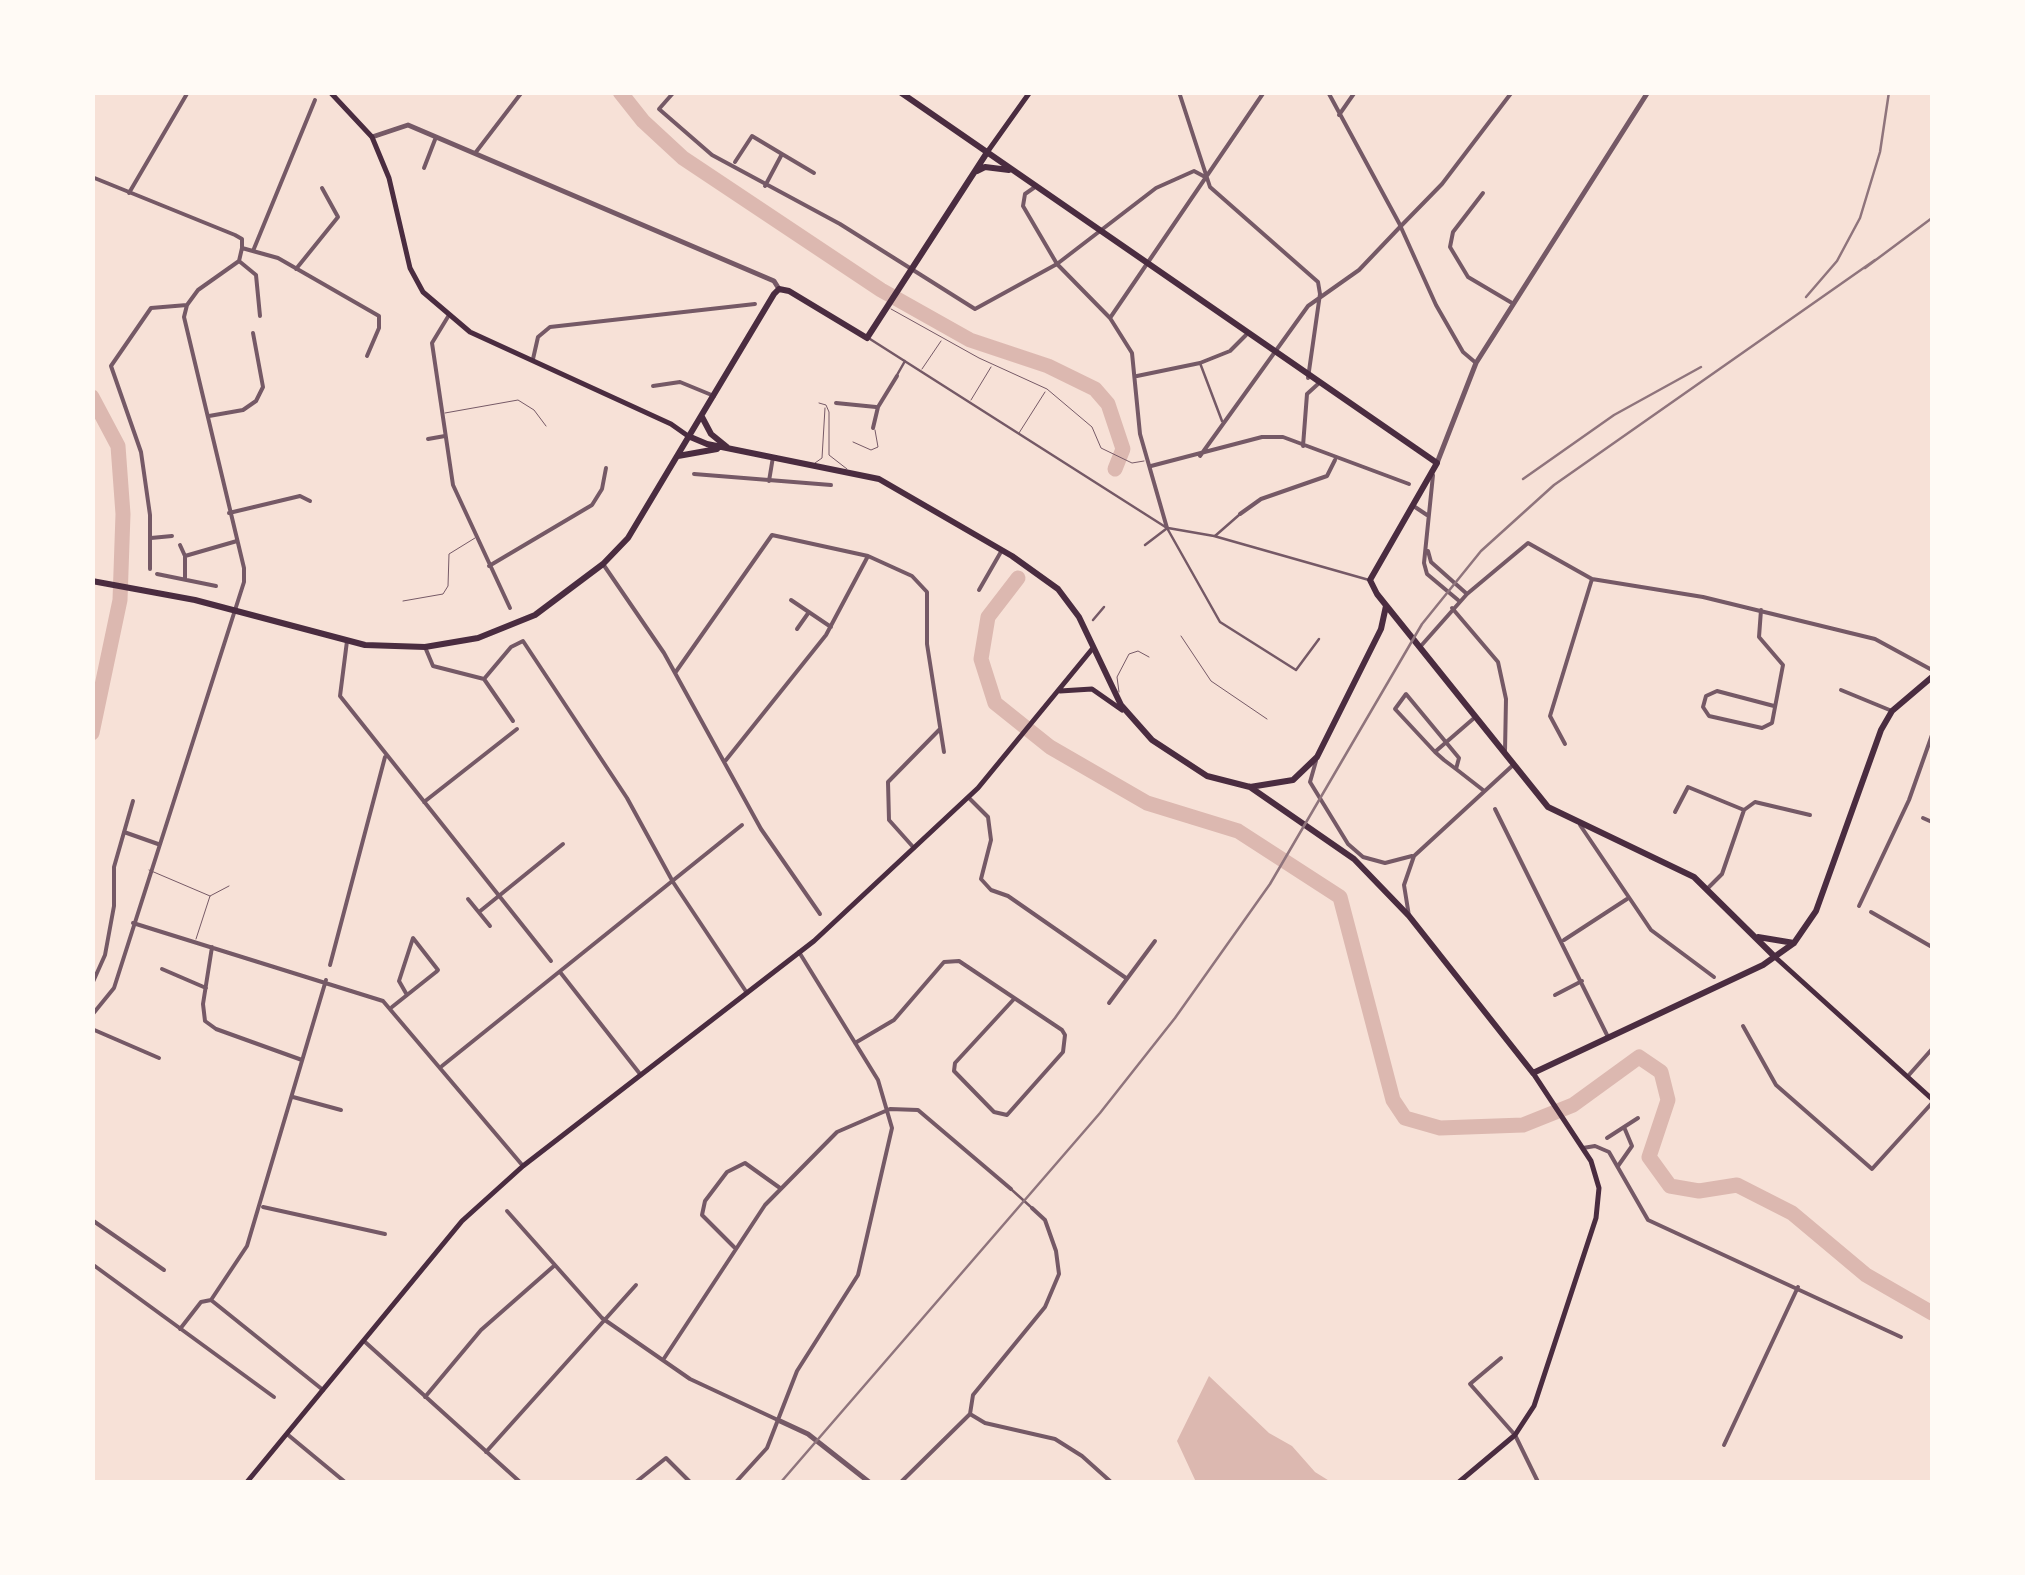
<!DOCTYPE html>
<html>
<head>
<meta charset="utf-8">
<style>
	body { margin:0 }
	#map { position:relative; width:2025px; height:1575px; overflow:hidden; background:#f7e1d7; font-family:"PT Sans Narrow",sans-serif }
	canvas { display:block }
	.frame { position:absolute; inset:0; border:95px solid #fffaf5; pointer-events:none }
</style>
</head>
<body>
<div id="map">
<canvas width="2025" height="1575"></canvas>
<div class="frame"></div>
</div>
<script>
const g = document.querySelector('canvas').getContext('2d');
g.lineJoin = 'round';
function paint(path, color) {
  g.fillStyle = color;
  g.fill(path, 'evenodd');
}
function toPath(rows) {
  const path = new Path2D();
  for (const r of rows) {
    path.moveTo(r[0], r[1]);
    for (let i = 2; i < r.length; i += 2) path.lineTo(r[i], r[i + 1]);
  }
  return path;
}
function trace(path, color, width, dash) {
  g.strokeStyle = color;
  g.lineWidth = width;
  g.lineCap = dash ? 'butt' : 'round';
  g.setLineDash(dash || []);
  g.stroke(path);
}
paint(toPath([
	[1209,1376,1269,1433,1292,1446,1315,1472,1331,1482,1196,1482,1177,1441]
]), '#dcb8b0');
trace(toPath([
	[620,92,643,121,683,158,881,290,970,340,1048,366,1095,389,1108,404,1123,449,1115,469],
	[92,397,118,446,123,514,120,600,92,733],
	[1018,578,988,617,981,659,995,703,1050,747,1147,803,1238,831,1340,897,1393,1100,1405,1118,1440,1128,1523,1125,1573,1105,1639,1057,1661,1072,1668,1100,1649,1157,1670,1186,1699,1191,1737,1185,1792,1213,1866,1275,1932,1313]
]), '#dcb8b0', 15);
trace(toPath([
	[891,309,979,358,1047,389,1092,427,1101,448,1132,463,1144,461],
	[922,369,941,341],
	[971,400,991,367],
	[819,403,826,405,829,412,829,455,847,469],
	[445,413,518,400,534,410,546,426],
	[1019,433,1045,392],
	[853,442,871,450,878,447,875,430],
	[815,463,822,458,825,408],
	[403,601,443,594,448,586,449,554,475,538],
	[1181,636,1211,681,1267,719],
	[1119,692,1117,677,1129,654,1138,651,1149,657],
	[149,870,210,896],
	[196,939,210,896,229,886]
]), '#755966', 1);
trace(toPath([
	[870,339,1167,528,1220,622,1296,670,1319,639],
	[1200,363,1222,421],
	[897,375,905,361],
	[1168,528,1214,536,1369,580],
	[1215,536,1239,515],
	[1145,545,1166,529],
	[1093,620,1104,607],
	[1012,1190,1032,1208]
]), '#755966', 2.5);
trace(toPath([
	[674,92,659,109,712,155,840,224,975,309,1057,264,1156,188,1194,171,1207,178],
	[1179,92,1210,187,1318,282,1320,294,1308,378],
	[1328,92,1399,223,1436,305,1463,352,1476,363],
	[1339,115,1355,92],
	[476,152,522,92],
	[782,154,814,173],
	[735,162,752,136,782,154,765,186],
	[424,168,436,137],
	[92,177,235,235,242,239,242,248],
	[1035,187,1025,194,1023,206,1057,264,1110,318,1132,353,1140,434,1167,528],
	[129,193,188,92],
	[1483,193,1453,232,1450,247,1468,277,1512,303],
	[242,248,278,258,379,316,379,328,367,356],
	[253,251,315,100],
	[239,261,256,275,260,316],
	[296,269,338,217,322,188],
	[449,315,432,343,453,485,510,608],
	[1110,318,1264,92],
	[533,359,538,337,550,327,755,304],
	[1137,376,1200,363,1230,351,1246,335],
	[653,386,680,382,714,396],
	[836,403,876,407],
	[209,416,243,410,256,401,263,387,253,333],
	[873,428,878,407,897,376],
	[428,439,445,436],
	[1303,446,1307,394,1318,384],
	[1200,456,1308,306,1359,270,1399,228,1442,184,1512,92],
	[1151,466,1262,437,1283,437,1409,484],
	[694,474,831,485],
	[1433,475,1424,563,1427,574,1458,600],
	[769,481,773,457],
	[1415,507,1427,515],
	[229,513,300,496,310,501],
	[1240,514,1261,499,1327,476,1335,460],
	[151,538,172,536],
	[180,545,185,556],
	[1428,551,1431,562,1467,594],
	[603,564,664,653,761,829,820,914],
	[489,566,592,505,602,489,606,468],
	[150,569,150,515,141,452,111,366,151,308,187,305,198,290,239,261,242,248],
	[157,574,216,586],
	[185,578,185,556,237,541],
	[979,590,1002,550],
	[791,600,831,627],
	[1452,608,1498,662,1506,699,1505,751],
	[1761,610,1759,637,1783,665,1772,723,1762,728,1709,716,1703,707,1706,696,1717,691,1774,706],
	[797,629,809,612],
	[347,641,340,696,551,961],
	[425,647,433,666,484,679,511,647,523,641,627,798,673,882,747,993],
	[1420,647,1467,594,1528,543,1592,579,1703,597,1875,639,1932,670],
	[675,673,772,535,868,556,912,576,927,592,927,644,944,752],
	[484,679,513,721],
	[1841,690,1892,711],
	[1565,744,1550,716,1592,579],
	[1436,751,1473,719],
	[726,760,826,635,868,556],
	[1316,761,1310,782,1348,844,1363,857,1385,863,1412,856],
	[1456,769,1459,758,1406,694,1395,709,1435,752,1444,760,1456,769,1483,790],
	[969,798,988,817,991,840,981,879,991,890,1008,896,1126,978],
	[424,802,517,729],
	[1495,809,1608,1037],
	[1675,812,1688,787,1744,810],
	[1923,818,1932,822],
	[1580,825,1651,930,1714,977],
	[124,832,158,844],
	[914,848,889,820,888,782,940,729],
	[1708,888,1722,874,1744,810,1755,802,1810,815],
	[468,899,490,926],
	[1859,906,1909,800,1932,735],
	[479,912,563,844],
	[1871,912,1932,947],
	[1409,916,1404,885,1414,856,1512,766],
	[133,923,383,1001,523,1166],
	[1564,940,1627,899],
	[212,947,203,1004,205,1021,216,1029,302,1060],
	[330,965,385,757],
	[162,969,206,988],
	[560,972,640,1074],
	[92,984,105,955,114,906,114,867,133,801],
	[1555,995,1582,981],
	[1109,1003,1155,941],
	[392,1007,436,972,438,970,413,938,399,981,407,995],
	[92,1015,114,988,244,582,244,568,184,317,187,305],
	[1743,1026,1776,1085,1872,1169,1932,1103],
	[92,1029,159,1058],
	[855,1043,894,1020,944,962,959,961,1062,1030,1065,1035,1063,1052,1007,1115,994,1112,954,1071,955,1063,1014,999],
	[442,1066,742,825],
	[1908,1076,1932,1049],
	[293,1097,341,1110],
	[1607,1138,1638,1118],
	[1583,1148,1595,1146,1609,1152,1648,1220,1901,1337],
	[1618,1166,1632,1146,1624,1127],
	[263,1207,385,1234],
	[507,1211,602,1318,690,1379,780,1421],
	[92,1220,164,1270],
	[734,1247,702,1215,705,1201,727,1172,745,1163,780,1188],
	[92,1264,274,1397],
	[211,1300,247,1246,326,980],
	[211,1300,323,1390],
	[180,1329,201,1302,211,1300],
	[364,1341,520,1482],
	[1501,1358,1470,1384,1515,1435,1538,1482],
	[663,1360,765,1205,837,1132,890,1109,918,1110,1011,1189],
	[425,1397,481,1330,555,1265],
	[970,1414,985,1423,1055,1439,1082,1456,1111,1482],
	[287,1434,345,1482],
	[1724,1445,1798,1287],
	[486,1452,636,1285],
	[636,1482,666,1458,690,1482],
	[736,1482,767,1448,797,1371,858,1275,892,1128,878,1080,799,952],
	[901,1482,970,1414,973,1395,1045,1307,1059,1274,1056,1251,1045,1220,1032,1208]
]), '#755966', 4);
trace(toPath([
	[372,137,408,125,774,281,779,289],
	[1437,463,1476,363,1648,92],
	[780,1421,808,1434,869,1482]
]), '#755966', 5);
trace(toPath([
	[330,92,372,137,389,178,410,268,423,292,470,332,671,424,688,436],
	[988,151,1030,92],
	[1060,691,1092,689,1122,710],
	[1775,957,1932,1099],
	[247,1482,462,1221,523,1166,814,941,978,788,1093,648],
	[1459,1482,1515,1435,1534,1406,1596,1218,1599,1188,1591,1161,1533,1073]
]), '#4a2c40', 5);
trace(toPath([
	[900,92,1437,463,1370,580,1377,594,1548,807,1694,877,1775,957],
	[977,171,985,167,1009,170],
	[702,417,711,434,727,447],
	[688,436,707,444,879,479,1012,556,1058,589,1079,617,1121,705,1152,740,1207,776,1250,787,1293,780,1317,757,1381,629,1386,606],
	[678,456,717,449],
	[92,581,195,600,365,645,425,647,478,638,535,615,603,564,628,538,774,294,779,289,789,291,867,338,988,151],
	[1250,787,1354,859,1409,916,1533,1073,1763,965,1794,943,1816,911,1881,730,1892,711,1932,677],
	[1758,937,1794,943]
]), '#4a2c40', 6);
trace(toPath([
	[1865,268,1932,218],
	[1806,297,1837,261,1860,218,1880,152,1889,92],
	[1523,479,1614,415,1701,367],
	[781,1482,1100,1113,1175,1018,1270,884,1422,624,1481,551,1554,485,1875,260]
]), '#8f747c', 2.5);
</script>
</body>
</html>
